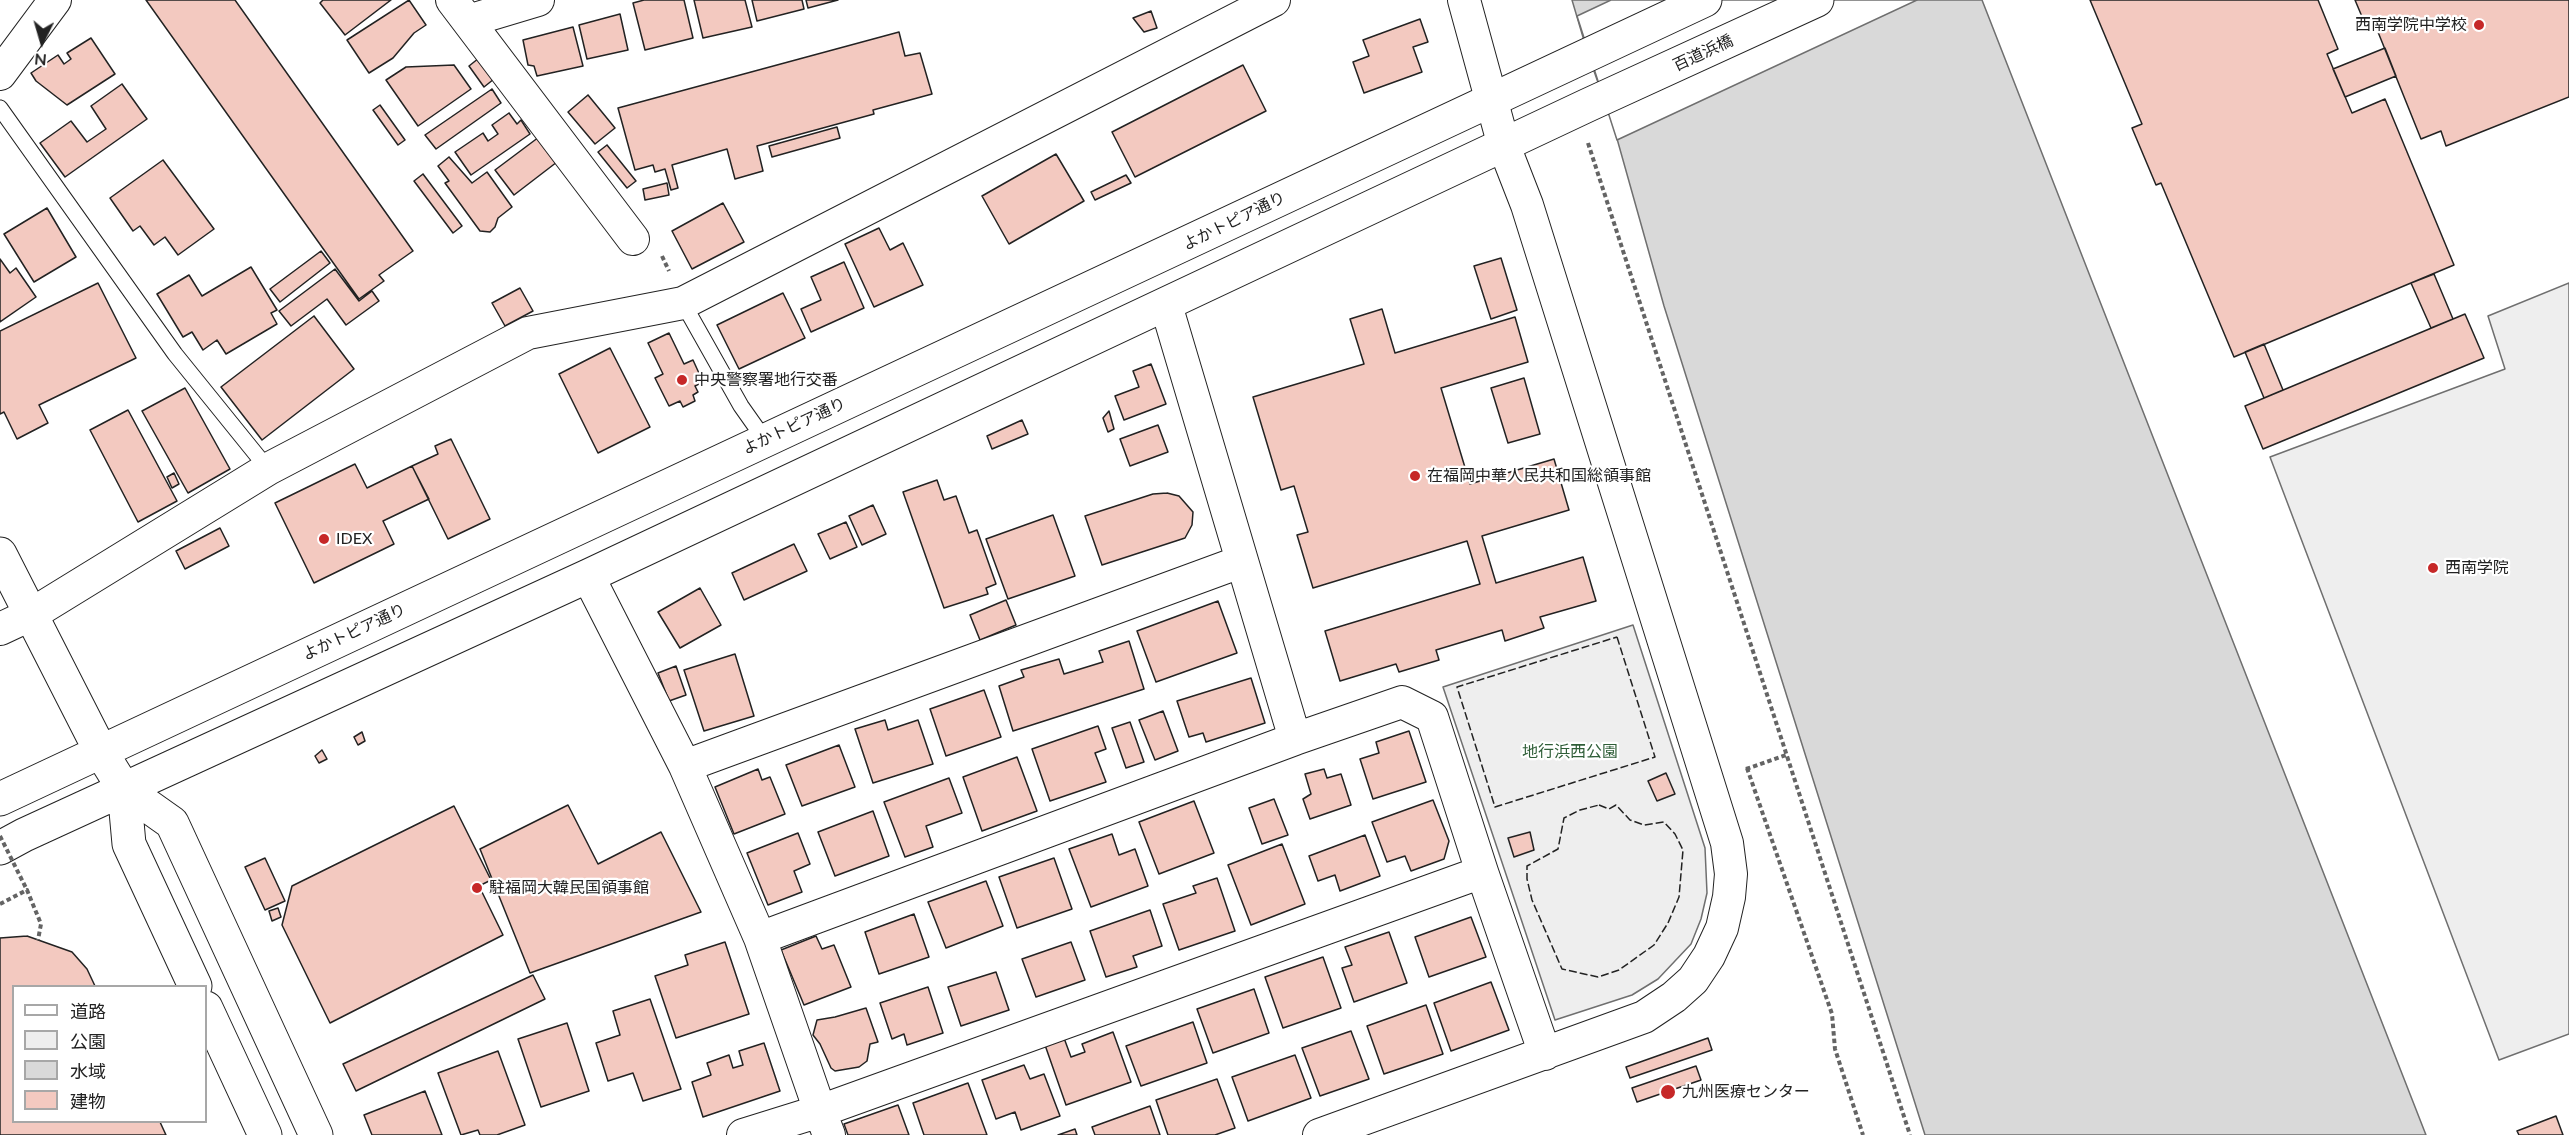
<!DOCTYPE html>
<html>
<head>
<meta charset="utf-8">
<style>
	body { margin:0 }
	#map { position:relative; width:2569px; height:1135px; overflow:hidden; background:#fff; font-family:Lato,"Noto Sans JP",sans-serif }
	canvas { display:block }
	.legend { position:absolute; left:12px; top:985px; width:195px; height:138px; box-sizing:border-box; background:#fff; border:2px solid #a7a7a7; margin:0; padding:8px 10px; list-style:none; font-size:18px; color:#222 }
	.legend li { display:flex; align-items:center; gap:12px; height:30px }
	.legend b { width:30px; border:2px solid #a7a7a7 }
	.north { position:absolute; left:12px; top:12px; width:60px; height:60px; -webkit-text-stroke:4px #fff; paint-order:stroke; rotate:185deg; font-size:16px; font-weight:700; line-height:24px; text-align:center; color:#222 }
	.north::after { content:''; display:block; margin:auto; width:21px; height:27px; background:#222; clip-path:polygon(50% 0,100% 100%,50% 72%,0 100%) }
</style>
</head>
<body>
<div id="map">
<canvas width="2569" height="1135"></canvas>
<ul class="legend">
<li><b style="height:8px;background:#fff"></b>道路</li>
<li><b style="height:16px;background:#eee"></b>公園</li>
<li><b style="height:16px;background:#d9d9d9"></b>水域</li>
<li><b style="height:16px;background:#f3c9c0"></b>建物</li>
</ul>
<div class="north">N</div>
</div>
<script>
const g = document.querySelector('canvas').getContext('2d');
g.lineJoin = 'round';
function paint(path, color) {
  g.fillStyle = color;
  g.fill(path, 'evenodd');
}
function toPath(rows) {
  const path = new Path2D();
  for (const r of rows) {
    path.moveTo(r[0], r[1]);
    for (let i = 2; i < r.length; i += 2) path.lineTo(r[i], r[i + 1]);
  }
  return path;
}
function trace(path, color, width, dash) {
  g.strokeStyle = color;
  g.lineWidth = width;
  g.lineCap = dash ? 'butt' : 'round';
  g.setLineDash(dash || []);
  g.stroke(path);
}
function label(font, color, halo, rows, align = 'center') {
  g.font = font + ' Lato,"Noto Sans JP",sans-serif';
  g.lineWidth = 4.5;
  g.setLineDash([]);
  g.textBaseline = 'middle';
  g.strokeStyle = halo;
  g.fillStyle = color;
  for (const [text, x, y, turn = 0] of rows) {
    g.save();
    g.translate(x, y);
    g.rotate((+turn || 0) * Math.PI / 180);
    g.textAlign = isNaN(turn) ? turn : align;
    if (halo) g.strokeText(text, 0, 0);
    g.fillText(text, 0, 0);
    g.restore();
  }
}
const green = toPath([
	[2569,283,2569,1034,2499,1060,2270,457,2505,369,2488,316,2569,283],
	[1633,625,1705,848,1707,893,1701,919,1691,944,1658,979,1632,995,1555,1020,1443,687,1633,625]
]);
paint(green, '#eee');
trace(green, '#6f6f6f', 1.5);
const water = toPath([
	[1572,0,1982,0,2426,1135,1925,1135,1664,306,1614,128,1588,54,1572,0]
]);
paint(water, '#d9d9d9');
trace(water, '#6f6f6f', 1.5);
const pier = toPath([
	[1611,0,1917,0,1617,140,1577,16,1611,0]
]);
paint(pier, '#fff');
trace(pier, '#6f6f6f', 1.5);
const building = toPath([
	[146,0,235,0,413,251,379,275,384,281,359,299,146,0],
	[323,0,391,0,345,35,320,3,323,0],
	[409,0,426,25,414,33,393,58,369,73,347,40,409,0],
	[644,0,684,0,693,38,645,50,633,3,644,0],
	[694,0,745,0,752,27,703,38,694,0],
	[752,0,802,0,804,9,757,21,752,0],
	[806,0,838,0,808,8,806,0],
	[2090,0,2318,0,2338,49,2327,54,2352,113,2385,99,2454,265,2234,357,2161,183,2156,185,2132,128,2142,124,2090,0],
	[2355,0,2569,0,2569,97,2446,146,2441,131,2421,139,2376,27,2368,31,2355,0],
	[1151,11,1157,28,1144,32,1133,18,1151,11],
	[620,14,628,50,587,59,579,25,620,14],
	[1420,19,1428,42,1413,47,1422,72,1364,93,1353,62,1369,56,1363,40,1420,19],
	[573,27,583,66,537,76,534,66,528,65,523,40,573,27],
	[899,32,905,56,920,53,932,94,873,110,874,114,757,146,763,171,735,179,727,149,672,165,678,188,671,190,665,169,655,172,653,165,635,170,618,108,899,32],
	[91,38,115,74,67,105,36,81,31,73,58,55,64,64,71,59,67,53,91,38],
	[2385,48,2396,76,2345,97,2333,69,2385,48],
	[484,54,499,75,484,87,469,66,484,54],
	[454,65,471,89,418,126,386,80,406,67,454,65],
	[1243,65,1266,111,1135,177,1112,132,1243,65],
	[122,84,147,119,65,177,40,143,71,121,87,142,106,129,91,106,122,84],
	[492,89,501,103,436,149,425,135,492,89],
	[588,95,615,128,595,144,568,112,588,95],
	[380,105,405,140,398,145,373,110,380,105],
	[509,113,517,124,521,120,530,134,471,175,455,152,483,133,488,141,498,134,492,125,509,113],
	[837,127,840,138,772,157,769,146,837,127],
	[539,137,557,162,514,195,495,170,539,137],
	[607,145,636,181,627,188,598,152,607,145],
	[1056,154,1084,201,1009,244,982,196,1056,154],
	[449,157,472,183,487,172,512,207,498,218,495,227,490,232,480,231,445,183,449,181,438,166,449,157],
	[163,160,214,229,178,255,165,237,154,245,140,226,133,231,110,198,163,160],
	[423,174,462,226,453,233,414,181,423,174],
	[1126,175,1131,183,1095,200,1091,192,1126,175],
	[667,183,669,195,645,200,643,189,667,183],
	[723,203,744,242,692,269,672,231,723,203],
	[47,208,76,257,34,282,4,234,47,208],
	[879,228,890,250,903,243,923,285,874,307,845,244,879,228],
	[321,251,330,263,280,302,270,289,321,251],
	[1501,258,1517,310,1491,319,1474,266,1501,258],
	[0,259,10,273,16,268,36,297,0,322,0,259],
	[844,262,864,308,811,332,801,309,821,300,811,277,844,262],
	[251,267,277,310,271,313,277,324,226,354,217,340,203,350,192,332,183,337,157,294,189,275,202,296,251,267],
	[335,269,359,301,372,291,379,301,346,325,327,299,291,326,279,311,335,269],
	[2434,274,2453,319,2431,328,2411,283,2434,274],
	[98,283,136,358,39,405,48,423,17,439,4,412,0,414,0,331,98,283],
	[520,288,533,311,505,326,492,303,520,288],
	[783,293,805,338,739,369,717,325,783,293],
	[1382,309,1395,353,1515,317,1528,362,1441,388,1470,484,1554,459,1569,510,1482,536,1496,583,1583,557,1596,601,1540,617,1544,628,1505,641,1502,630,1436,650,1439,660,1399,672,1396,664,1340,681,1325,631,1480,584,1467,541,1313,588,1297,535,1308,532,1294,486,1281,490,1253,397,1364,364,1350,319,1382,309],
	[2465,314,2484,358,2263,449,2245,406,2465,314],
	[314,316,354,369,262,440,221,387,314,316],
	[669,333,684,364,693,360,703,382,695,386,698,392,693,395,695,401,683,407,680,401,669,406,655,378,663,374,648,343,669,333],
	[2264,344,2283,390,2264,398,2245,352,2264,344],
	[610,348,650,427,598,453,559,374,610,348],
	[1151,364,1166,404,1124,420,1115,396,1139,387,1133,371,1151,364],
	[1524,378,1540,434,1508,443,1491,388,1524,378],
	[185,388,230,469,188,493,142,411,185,388],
	[128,410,177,501,138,522,90,430,128,410],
	[1109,411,1114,429,1108,432,1103,418,1109,411],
	[1022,420,1028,434,992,449,987,436,1022,420],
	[1158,425,1168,452,1130,466,1120,439,1158,425],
	[451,439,490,519,448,539,412,466,438,454,435,446,451,439],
	[355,464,367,488,412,466,429,499,383,521,394,544,314,583,275,503,355,464],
	[174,473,179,484,172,488,167,477,174,473],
	[937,480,944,500,956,496,969,533,977,530,996,584,986,588,988,594,944,608,903,492,937,480],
	[1167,493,1179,496,1193,512,1192,525,1185,538,1102,565,1085,516,1153,494,1167,493],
	[873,505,886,534,862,545,849,516,873,505],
	[1053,515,1075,576,1008,599,986,539,1053,515],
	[846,522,857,547,830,559,818,534,846,522],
	[220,528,229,546,185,569,176,551,220,528],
	[794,544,807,571,744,600,732,573,794,544],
	[700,588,721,625,680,648,658,612,700,588],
	[1006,600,1016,625,980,640,970,615,1006,600],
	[1218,601,1237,653,1156,682,1137,631,1218,601],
	[1129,641,1144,689,1013,731,999,686,1024,677,1021,670,1059,659,1064,674,1103,662,1099,651,1129,641],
	[735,654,754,716,704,731,684,670,735,654],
	[676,666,686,695,669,701,658,673,676,666],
	[1251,678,1265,723,1206,742,1203,733,1189,737,1177,701,1251,678],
	[984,690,1001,737,946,756,930,709,984,690],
	[1163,711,1178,751,1155,760,1139,720,1163,711],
	[885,720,888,730,918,720,933,764,873,783,855,729,885,720],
	[1130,722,1144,762,1126,768,1112,728,1130,722],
	[1098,726,1106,749,1095,753,1106,782,1050,801,1032,749,1098,726],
	[1409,731,1426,782,1373,799,1360,759,1379,753,1376,742,1409,731],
	[362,732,365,741,358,745,354,737,362,732],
	[839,745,855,787,802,806,786,765,839,745],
	[322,750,327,759,319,763,315,756,322,750],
	[1017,757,1037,811,982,831,963,777,1017,757],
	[758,769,762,780,770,777,785,814,734,834,715,787,758,769],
	[1324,769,1327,778,1341,774,1351,805,1310,819,1303,799,1311,794,1305,774,1324,769],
	[1666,773,1675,794,1657,801,1648,781,1666,773],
	[949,778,962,813,926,826,933,847,905,857,884,802,949,778],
	[1274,799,1288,835,1262,844,1249,808,1274,799],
	[1433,800,1449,841,1444,859,1411,871,1405,856,1387,862,1372,822,1433,800],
	[1194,801,1214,853,1159,874,1139,822,1194,801],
	[568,805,598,864,661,832,701,912,530,973,480,849,568,805],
	[454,806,491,880,479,886,503,935,330,1023,282,925,292,886,454,806],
	[873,811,889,856,835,876,818,832,873,811],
	[1530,832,1534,850,1514,857,1508,838,1530,832],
	[798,833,810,864,794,871,802,892,768,905,747,853,798,833],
	[1112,834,1119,855,1135,849,1148,886,1091,907,1069,849,1112,834],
	[1365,835,1380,876,1340,891,1335,875,1318,881,1309,856,1365,835],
	[1282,844,1305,904,1251,925,1228,865,1282,844],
	[265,858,285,901,265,910,245,867,265,858],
	[1054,858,1072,909,1017,928,999,877,1054,858],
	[1217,878,1235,931,1179,950,1163,904,1196,893,1193,886,1217,878],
	[986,881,1003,926,946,948,928,902,986,881],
	[278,908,281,917,272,921,269,911,278,908],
	[1150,910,1162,946,1133,956,1137,967,1106,977,1090,931,1150,910],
	[914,914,929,957,879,974,865,932,914,914],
	[1471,917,1486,957,1429,977,1415,937,1471,917],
	[1389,932,1407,983,1354,1002,1342,968,1352,965,1345,947,1389,932],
	[27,936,72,952,87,969,95,986,14,986,14,1122,160,1122,166,1135,0,1135,0,938,27,936],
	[816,936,822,949,834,945,851,987,804,1005,781,950,816,936],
	[725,942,749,1014,676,1038,655,976,688,965,685,955,725,942],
	[1071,942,1085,980,1036,997,1022,959,1071,942],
	[1323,957,1341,1008,1283,1028,1265,977,1323,957],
	[996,972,1009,1010,961,1026,948,987,996,972],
	[533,975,545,999,356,1091,343,1064,533,975],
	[1491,982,1509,1030,1451,1051,1434,1003,1491,982],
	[928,987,943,1033,907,1045,904,1034,892,1039,880,1003,928,987],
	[1254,989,1269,1033,1213,1053,1197,1009,1254,989],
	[650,999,681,1089,643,1101,633,1073,608,1081,596,1043,620,1035,613,1011,650,999],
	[1426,1005,1443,1054,1384,1074,1367,1026,1426,1005],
	[866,1008,878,1042,870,1044,867,1061,859,1067,835,1071,831,1068,820,1044,813,1035,817,1020,835,1017,866,1008],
	[1193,1022,1207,1063,1141,1086,1126,1046,1193,1022],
	[567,1023,589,1091,541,1107,518,1039,567,1023],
	[1351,1031,1369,1079,1320,1096,1302,1048,1351,1031],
	[1113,1032,1131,1082,1066,1105,1045,1045,1064,1038,1071,1057,1085,1052,1082,1044,1113,1032],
	[1708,1038,1712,1050,1630,1078,1626,1067,1708,1038],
	[764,1043,780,1091,703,1117,692,1082,711,1075,707,1063,729,1055,733,1068,743,1065,739,1051,764,1043],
	[498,1051,525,1125,497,1135,480,1135,478,1130,461,1135,438,1073,498,1051],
	[1295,1055,1311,1098,1248,1121,1232,1077,1295,1055],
	[1024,1065,1030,1079,1044,1074,1060,1116,1021,1130,1015,1112,996,1119,982,1080,1024,1065],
	[1696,1066,1701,1080,1637,1102,1632,1088,1696,1066],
	[1217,1079,1235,1128,1215,1135,1168,1135,1156,1100,1217,1079],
	[968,1083,987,1135,924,1135,913,1103,968,1083],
	[425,1091,442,1135,372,1135,364,1115,425,1091],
	[898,1105,909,1135,848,1135,844,1124,898,1105],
	[1150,1106,1160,1135,1095,1135,1092,1127,1150,1106],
	[2556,1116,2563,1135,2519,1135,2517,1131,2556,1116],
	[1075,1129,1077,1135,1058,1135,1075,1129]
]);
paint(building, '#f3c9c0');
trace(building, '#222', 1.5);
const lane = toPath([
	[0,108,175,354,268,469],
	[683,303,741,406,765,440]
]);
const street = toPath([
	[452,0,633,239],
	[468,21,538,0],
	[0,74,55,0],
	[588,576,685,766,760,938,1295,739,1166,305],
	[0,629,32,614,268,469,528,333,683,303,1274,0],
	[1295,739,1402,702,1432,717,1482,872,1545,1054],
	[685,766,1240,562],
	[760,938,820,1111,1482,872],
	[743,1135,820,1111,829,1135],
	[1319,1135,1644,1017,1674,997,1693,980,1709,956,1722,928,1729,897,1731,874,1727,843,1527,205,1504,146,1464,0]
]);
const secondary = toPath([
	[0,554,101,752,124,789,172,823,316,1135],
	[124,789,129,844,195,986],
	[0,799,1705,0],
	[0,848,24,835,588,576,1588,105,1817,0],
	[206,1008,265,1135]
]);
trace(lane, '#222', 17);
trace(street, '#222', 34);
trace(secondary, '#222', 35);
trace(toPath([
	[1588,143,1910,1135],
	[662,256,669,271],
	[1747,768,1832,1014,1835,1049,1863,1135],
	[1746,769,1786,755],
	[0,904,27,890,41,924,38,940]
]), '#646464', 4, [4.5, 3]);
trace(lane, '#fff', 15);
trace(street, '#fff', 32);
trace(secondary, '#fff', 33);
trace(toPath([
	[0,836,27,890]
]), '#646464', 4, [4.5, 3]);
trace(toPath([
	[1617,637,1655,757,1495,807,1457,687,1617,637],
	[1599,805,1609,809,1616,805,1630,820,1644,825,1664,822,1675,834,1683,850,1679,897,1668,923,1654,945,1619,970,1598,977,1562,969,1532,900,1527,879,1527,866,1558,849,1564,818,1580,810,1599,805]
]), '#222', 1.5, [8, 3]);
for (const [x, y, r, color] of [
	[2479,25,6,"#c62828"],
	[682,380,6,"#c62828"],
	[1415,476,6,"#c62828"],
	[324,539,6,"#c62828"],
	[2433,568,6,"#c62828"],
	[477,888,6,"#c62828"],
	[1668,1092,8,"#c62828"]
]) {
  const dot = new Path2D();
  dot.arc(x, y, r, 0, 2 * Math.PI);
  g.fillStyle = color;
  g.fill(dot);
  trace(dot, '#fff', 2);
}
label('16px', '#222', '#fff', [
	["西南学院中学校",2467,25,"right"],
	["中央警察署地行交番",694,380],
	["在福岡中華人民共和国総領事館",1427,476],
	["IDEX",336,539],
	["西南学院",2445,568],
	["駐福岡大韓民国領事館",489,888],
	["九州医療センター",1682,1092]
], 'left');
label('16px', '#222', '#fff', [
	["百道浜橋",1703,53,-25],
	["よかトピア通り",1234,221,-26],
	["よかトピア通り",794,426,-25],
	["よかトピア通り",354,632,-25]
]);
label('16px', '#2f5e38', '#fff', [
	["地行浜西公園",1570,752]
]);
</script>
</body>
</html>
